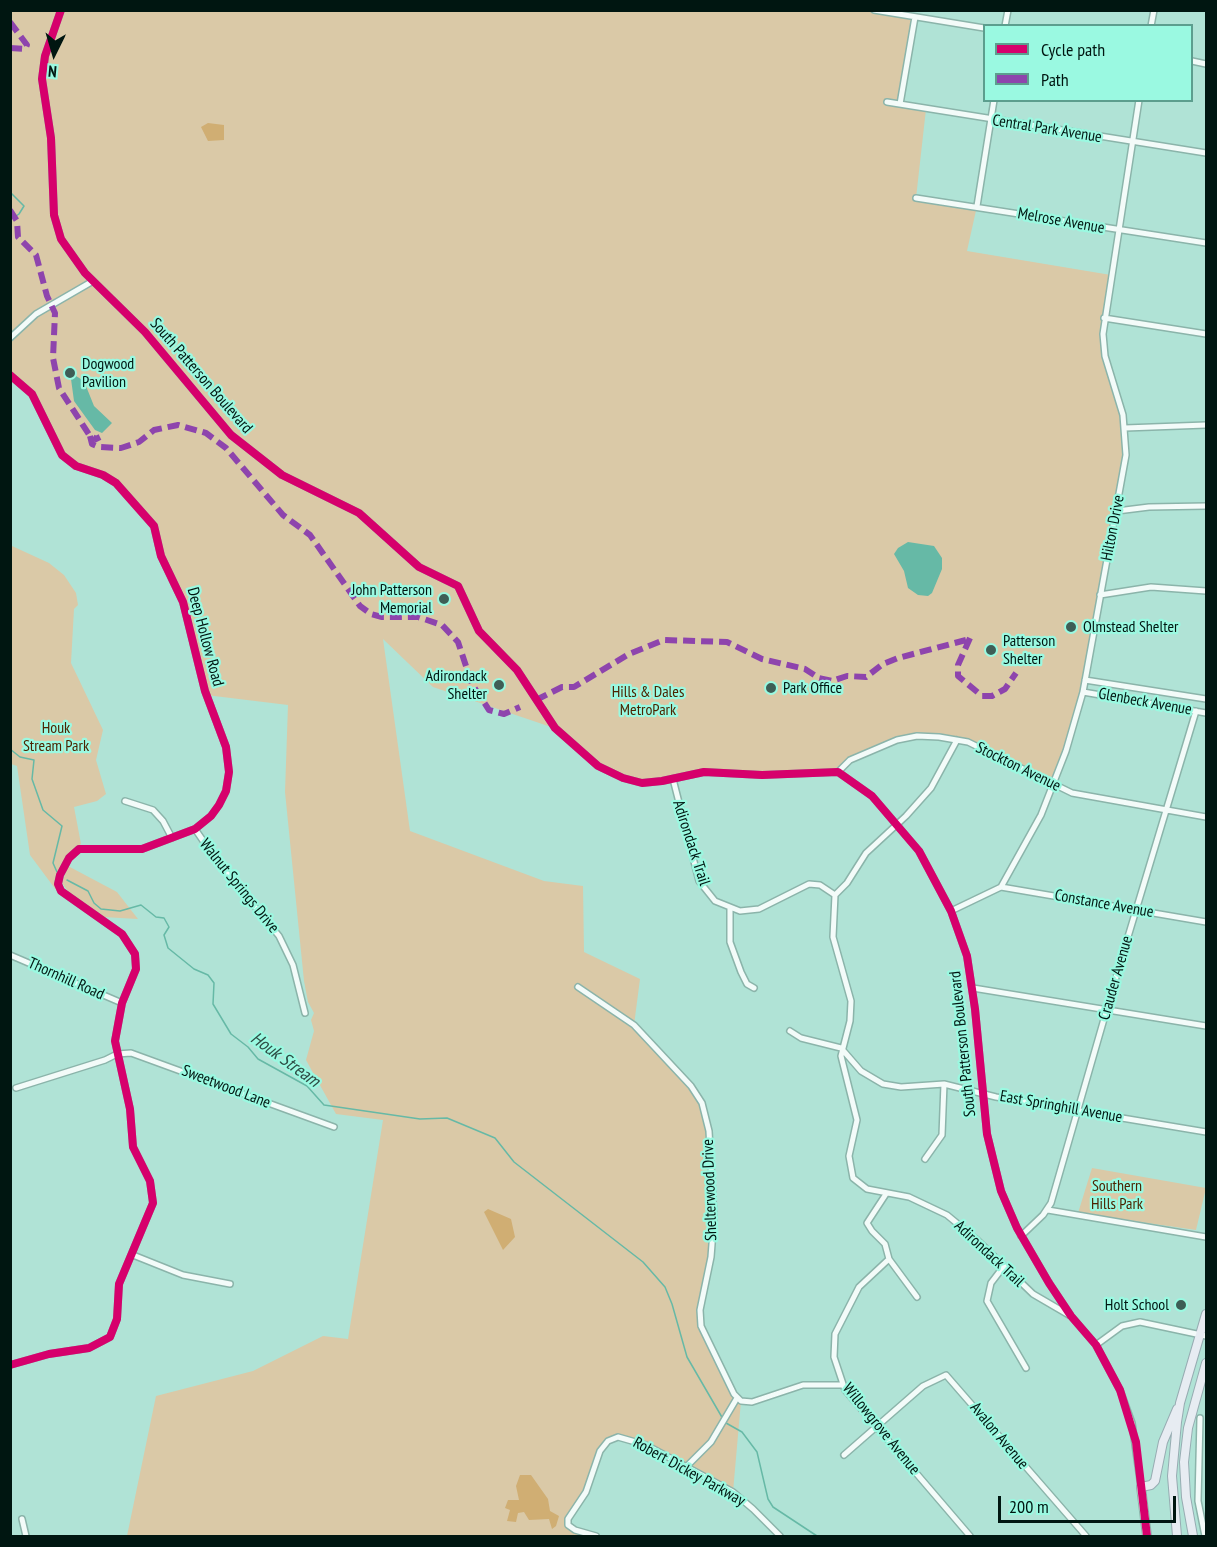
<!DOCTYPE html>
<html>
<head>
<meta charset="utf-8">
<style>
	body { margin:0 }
	#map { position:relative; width:1217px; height:1547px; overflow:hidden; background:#b0e3d6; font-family:"PT Sans Narrow",sans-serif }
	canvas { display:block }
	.frame { position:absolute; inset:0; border:12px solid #001611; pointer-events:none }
	.legend { position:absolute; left:983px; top:24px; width:210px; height:78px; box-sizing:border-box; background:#9af9e1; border:2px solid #5c9e8e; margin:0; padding:8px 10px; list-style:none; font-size:18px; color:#001611 }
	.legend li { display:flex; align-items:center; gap:12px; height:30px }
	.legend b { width:30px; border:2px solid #5c9e8e }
	.north { position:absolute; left:24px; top:24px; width:60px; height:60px; -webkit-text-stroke:4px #9af9e1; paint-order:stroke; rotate:185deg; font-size:16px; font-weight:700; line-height:24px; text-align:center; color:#001611 }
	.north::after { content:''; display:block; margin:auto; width:21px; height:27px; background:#001611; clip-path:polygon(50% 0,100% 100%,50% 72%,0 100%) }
	.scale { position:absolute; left:998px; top:1496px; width:178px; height:27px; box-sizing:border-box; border:3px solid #001611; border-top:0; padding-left:8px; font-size:18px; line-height:21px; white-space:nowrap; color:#001611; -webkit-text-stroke:4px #9af9e1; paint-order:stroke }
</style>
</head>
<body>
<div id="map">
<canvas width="1217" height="1547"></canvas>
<div class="frame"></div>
<ul class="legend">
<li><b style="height:8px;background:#d6006c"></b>Cycle path</li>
<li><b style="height:8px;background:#8e44ad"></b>Path</li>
</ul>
<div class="north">N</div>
<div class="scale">200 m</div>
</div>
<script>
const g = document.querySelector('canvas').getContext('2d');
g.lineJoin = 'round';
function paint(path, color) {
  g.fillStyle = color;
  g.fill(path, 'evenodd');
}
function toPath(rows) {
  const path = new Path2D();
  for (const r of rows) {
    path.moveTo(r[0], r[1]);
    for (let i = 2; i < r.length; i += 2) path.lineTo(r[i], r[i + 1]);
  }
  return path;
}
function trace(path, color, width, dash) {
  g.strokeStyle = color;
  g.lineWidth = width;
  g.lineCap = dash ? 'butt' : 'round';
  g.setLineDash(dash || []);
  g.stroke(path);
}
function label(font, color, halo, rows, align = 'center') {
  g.font = font + ' "PT Sans Narrow",sans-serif';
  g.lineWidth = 4.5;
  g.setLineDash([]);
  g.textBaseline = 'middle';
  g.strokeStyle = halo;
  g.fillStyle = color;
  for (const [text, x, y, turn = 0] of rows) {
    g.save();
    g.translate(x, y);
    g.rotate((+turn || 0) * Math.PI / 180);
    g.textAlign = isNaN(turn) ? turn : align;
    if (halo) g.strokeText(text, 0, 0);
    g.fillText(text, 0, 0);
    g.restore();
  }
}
paint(toPath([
	[874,10,915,17,900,104,926,109,916,198,977,206,967,251,1111,275,1103,345,1117,394,1126,441,1083,692,1052,784,991,753,952,739,907,738,850,760,838,772,786,775,714,772,642,783,608,772,554,728,433,687,383,639,410,831,544,881,583,886,584,952,640,979,634,1025,691,1086,707,1118,714,1218,700,1318,725,1378,741,1401,733,1492,662,1453,625,1437,606,1442,589,1485,571,1513,568,1525,596,1536,127,1536,156,1396,253,1371,323,1336,348,1339,383,1120,336,1114,306,1060,314,1031,311,1020,314,1013,308,1002,304,981,285,792,288,705,206,695,183,602,164,564,154,526,116,483,62,455,38,404,11,375,10,11],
	[12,546,49,563,64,575,76,593,78,605,74,609,71,663,103,730,96,760,106,794,97,801,74,807,81,844,70,852,57,874,56,890,30,855,17,766,11,764],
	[68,866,117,892,138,919,103,917,73,898,62,883],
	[1092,1168,1206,1188,1196,1230,1078,1213]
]), '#dac9a7');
paint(toPath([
	[208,123,224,125,224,140,208,141,201,127],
	[488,1209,511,1219,515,1237,503,1250,484,1212],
	[520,1475,531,1475,548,1499,550,1511,559,1516,556,1526,552,1529,549,1519,529,1520,524,1512,518,1513,516,1522,507,1521,510,1510,505,1508,508,1500,519,1500,516,1486]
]), '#d0ae73');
paint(toPath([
	[76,376,84,381,94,406,112,423,102,433,95,430,74,401,71,379],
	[908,542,934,546,942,558,942,569,932,593,928,596,918,595,908,588,904,571,894,554,898,548]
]), '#66b9a6');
trace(toPath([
	[10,192,24,206,19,214,10,220],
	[10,749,20,757,34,760,32,779,43,810,62,826,53,863,57,872],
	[67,880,88,891,94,903,101,909,120,911,141,905,156,917,164,918,169,927,164,935,168,948,194,969,208,975,214,983,213,1004,231,1034,248,1047,258,1059,307,1086,324,1105,420,1119,447,1118,495,1138,514,1162,643,1262,665,1287,672,1304,687,1357,723,1419],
	[726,1423,742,1432,757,1452,768,1499,773,1507,817,1536]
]), '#66b9a6', 1.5);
const street = toPath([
	[61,10,45,56,42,79,51,138,54,215,61,239,85,273,145,332,231,435,282,475,359,513,419,567,458,586,479,631,517,670,555,728,598,766,623,778,642,783,662,781,704,772,762,775,838,772,872,796,919,851,951,911,967,956,975,1009,987,1134,1001,1191,1017,1228,1049,1283,1071,1316,1096,1345,1120,1390,1132,1423,1141,1487],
	[874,10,984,28],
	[1005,26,1008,10],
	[1151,26,1154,10],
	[1192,61,1206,64],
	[887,102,1206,153],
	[900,104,915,17],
	[916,198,1206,243],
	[977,206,994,100],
	[1104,318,1206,334],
	[10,338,36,314,93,281],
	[10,375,32,394,62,455,76,466,103,475,116,483,154,526,161,556,183,602,205,691,226,747,229,772,226,791,219,805,211,816,195,829,142,849,79,849,69,858,60,875,58,884,61,891,122,934,135,954,136,969,122,1003,115,1041,130,1109,133,1147,150,1181,153,1203,119,1284,117,1319,110,1337,89,1348,49,1354,10,1365],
	[1125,428,1206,425],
	[1117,511,1149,507,1206,506],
	[1100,595,1151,587,1206,591],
	[1085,680,1206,699],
	[1083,692,1206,713],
	[838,772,850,760,897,740,917,736,939,737,968,742,1072,793,1206,817],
	[673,779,699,881,715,901,740,911,759,909,809,884,820,885,835,895,833,937,851,1001,850,1021,841,1056,857,1120,849,1156,853,1178,867,1189,909,1197,947,1215,976,1239,1033,1294,1069,1315],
	[125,801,153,810,163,821,172,838],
	[195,829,217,861,279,936,293,965,305,1013],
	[1001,887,1206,922],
	[835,895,847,883,866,853,906,816,931,788,957,740],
	[730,908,730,942,741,972,747,984,754,988],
	[951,911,1001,887,1041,815,1066,751,1083,692,1126,455,1123,415,1105,356,1103,334,1139,100],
	[10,955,122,1003],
	[578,987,634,1025,691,1086,702,1103,709,1131,714,1218,711,1257,700,1310,701,1326,734,1394,741,1401,752,1402,803,1385,843,1385],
	[973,988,1206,1026],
	[790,1031,801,1038,841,1048,861,1071,883,1084,901,1087,944,1084,996,1097,1206,1132],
	[16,1088,105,1060,117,1054,131,1053,334,1127],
	[925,1159,942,1135,944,1084],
	[886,1194,867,1223,872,1231,885,1244,889,1259,859,1287,835,1334,834,1357,845,1390,970,1536],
	[1048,1210,1206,1237],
	[1021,1236,1043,1215,1051,1203,1121,960,1196,711],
	[133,1255,183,1275,230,1284],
	[889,1259,917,1297],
	[1004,1266,991,1283,987,1301,1026,1368],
	[1096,1345,1122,1326,1140,1322,1206,1336],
	[1200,1418,1198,1501,1205,1536],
	[844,1455,923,1386,946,1375,1086,1536],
	[686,1467,711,1442,737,1398],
	[22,1519,26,1536],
	[596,1536,575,1530,568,1525,568,1519,586,1492,600,1451,608,1441,618,1437,646,1445,733,1492,753,1509,780,1536]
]);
const secondary = toPath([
	[1141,1487,1147,1536]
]);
const primary = toPath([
	[1141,1487,1151,1485,1155,1481,1163,1442,1177,1409],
	[1177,1536,1172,1476,1177,1422,1180,1403,1206,1314],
	[1193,1536,1186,1497,1184,1462,1188,1428,1206,1363]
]);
trace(street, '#8bb4aa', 8);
trace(secondary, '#8bb4aa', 10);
trace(primary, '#97acb2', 10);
trace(street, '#f3fbf9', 5);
trace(secondary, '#f3fbf9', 8);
trace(primary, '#e7ecf2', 8);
trace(toPath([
	[10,22,27,45,25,49,10,48],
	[10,210,17,221,18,237,36,255,47,296,55,313,53,358,59,388,90,436,96,439,100,437],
	[90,436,92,444,99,447,121,448,139,442,154,430,178,425,206,433,226,448,283,515,310,535,360,606,371,614,382,617,418,617,442,625,458,642,472,684,489,710,504,714,520,707],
	[970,638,958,665,958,676,982,696,992,696,1005,689,1016,673],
	[536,700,562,687,574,687,629,654,664,640,727,642,762,659,805,669,819,678,832,681,847,676,866,677,883,664,898,658,966,640]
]), '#8e44ad', 6, [12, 6]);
trace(toPath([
	[61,10,45,56,42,79,51,138,54,215,61,239,85,273,145,332,231,435,282,475,359,513,419,567,458,586,479,631,517,670,555,728,598,766,623,778,642,783,662,781,704,772,762,775,838,772,872,796,919,851,951,911,967,956,975,1009,987,1134,1001,1191,1017,1228,1049,1283,1071,1316,1096,1345,1120,1390,1136,1442,1147,1536],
	[10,375,32,394,62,455,76,466,103,475,116,483,154,526,161,556,183,602,205,691,226,747,229,772,226,791,219,805,211,816,195,829,142,849,79,849,69,858,60,875,58,884,61,891,122,934,135,954,136,969,122,1003,115,1041,130,1109,133,1147,150,1181,153,1203,119,1284,117,1319,110,1337,89,1348,49,1354,10,1365]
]), '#d6006c', 8);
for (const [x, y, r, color] of [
	[70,373,6,"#3e5e56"],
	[444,599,6,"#3e5e56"],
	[1071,627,6,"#3e5e56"],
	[991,650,6,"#3e5e56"],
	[499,685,6,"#3e5e56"],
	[771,688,6,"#3e5e56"],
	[1181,1305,6,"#3e5e56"]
]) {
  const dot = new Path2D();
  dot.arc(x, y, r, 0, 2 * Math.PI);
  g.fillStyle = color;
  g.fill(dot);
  trace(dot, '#9af9e1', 2);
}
label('16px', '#001611', '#9af9e1', [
	["Central Park Avenue",1047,129,9],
	["Melrose Avenue",1061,221,10],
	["South Patterson Boulevard",201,376,49],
	["Hilton Drive",1113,528,-79],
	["Deep Hollow Road",205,637,75],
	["Glenbeck Avenue",1145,702,10],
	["Stockton Avenue",1018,767,26],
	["Adirondack Trail",691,843,72],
	["Walnut Springs Drive",239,886,51],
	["Constance Avenue",1104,904,10],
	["Crauder Avenue",1116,978,-74],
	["Thornhill Road",66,979,24],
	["South Patterson Boulevard",963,1044,-96],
	["Sweetwood Lane",226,1087,21],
	["East Springhill Avenue",1061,1107,10],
	["Shelterwood Drive",710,1190,-92],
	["Adirondack Trail",989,1254,43],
	["Willowgrove Avenue",881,1429,51],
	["Avalon Avenue",999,1436,50],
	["Robert Dickey Parkway",689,1472,29]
]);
label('16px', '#001611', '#9af9e1', [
	["Dogwood",82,364],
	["Pavilion",82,382],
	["John Patterson",432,590,"right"],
	["Memorial",432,608,"right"],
	["Olmstead Shelter",1083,627],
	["Patterson",1003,641],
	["Shelter",1003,659],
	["Adirondack",487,676,"right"],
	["Shelter",487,694,"right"],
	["Park Office",783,688],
	["Holt School",1169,1305,"right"]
], 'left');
label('16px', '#4c2300', '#9af9e1', [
	["Hills & Dales",648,692],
	["MetroPark",648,710],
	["Houk",56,728],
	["Stream Park",56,746],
	["Southern",1117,1186],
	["Hills Park",1117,1204]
]);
label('italic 18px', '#2f4d45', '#9af9e1', [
	["Houk Stream",285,1060,36]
]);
</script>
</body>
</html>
